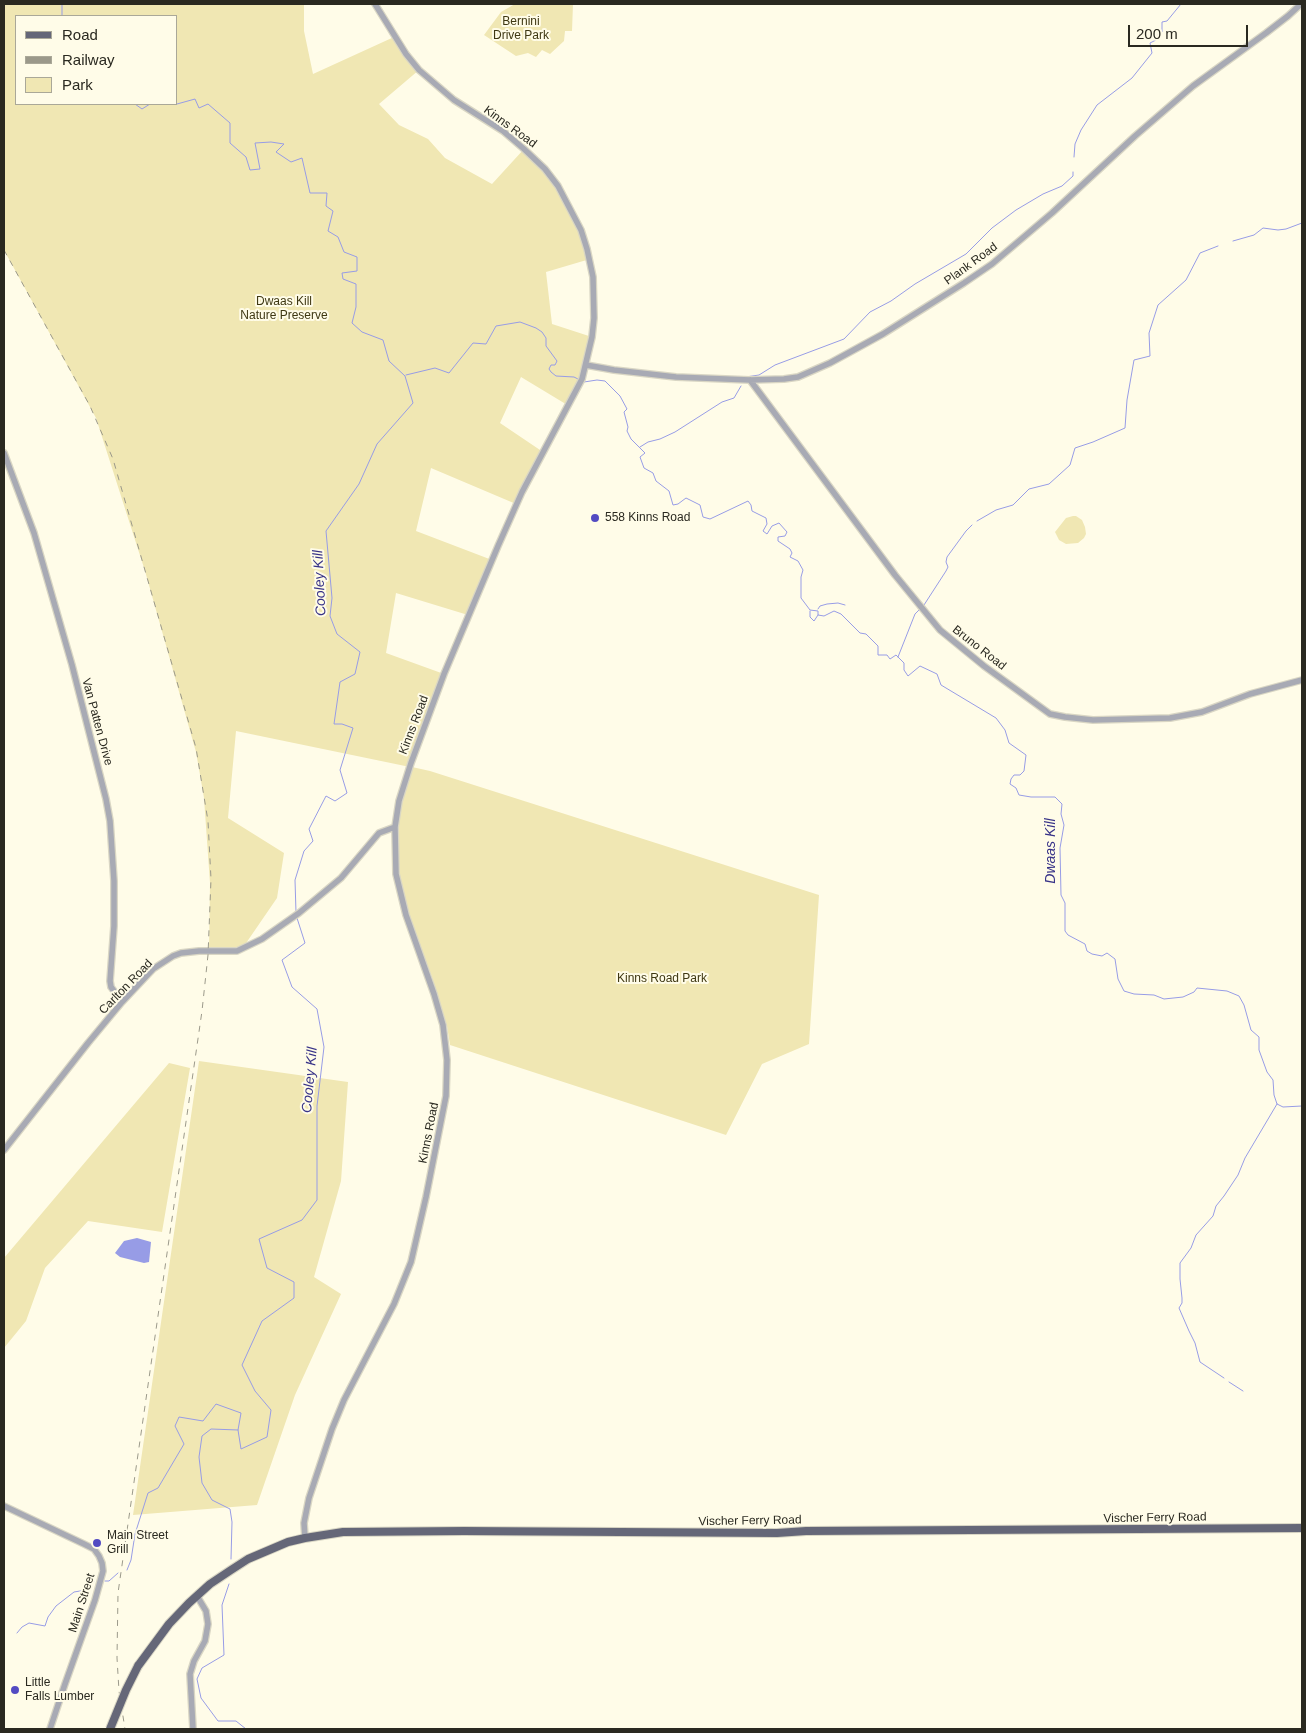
<!DOCTYPE html>
<html>
<head>
<meta charset="utf-8">
<style>
	body { margin:0 }
	#map { position:relative; width:1306px; height:1733px; overflow:hidden; background:#fffce8; font-family:Helvetica,sans-serif }
	canvas { display:block }
	.frame { position:absolute; inset:0; border:5px solid #2a2920; pointer-events:none }
	.legend { position:absolute; left:15px; top:15px; width:162px; height:90px; box-sizing:border-box; background:#fffce8; border:1px solid #aaa898; margin:0; padding:6px 9px; list-style:none; font-size:15px; color:#2a2920 }
	.legend li { display:flex; align-items:center; gap:10px; height:25px }
	.legend b { width:25px; border:1px solid #aaa898 }
	.scale { position:absolute; left:1128px; top:25px; width:120px; height:22px; box-sizing:border-box; border:2px solid #2a2920; border-top:0; padding-left:6px; font-size:15px; line-height:18px; white-space:nowrap; color:#2a2920; -webkit-text-stroke:4px #fffce8; paint-order:stroke }
</style>
</head>
<body>
<div id="map">
<canvas width="1306" height="1733"></canvas>
<div class="frame"></div>
<ul class="legend">
<li><b style="height:6px;background:#656778"></b>Road</li>
<li><b style="height:6px;background:#9b998a"></b>Railway</li>
<li><b style="height:14px;background:#f0e7b3"></b>Park</li>
</ul>
<div class="scale">200 m</div>
</div>
<script>
const g = document.querySelector('canvas').getContext('2d');
g.lineJoin = 'round';
function paint(path, color) {
  g.fillStyle = color;
  g.fill(path, 'evenodd');
}
function toPath(rows) {
  const path = new Path2D();
  for (const r of rows) {
    path.moveTo(r[0], r[1]);
    for (let i = 2; i < r.length; i += 2) path.lineTo(r[i], r[i + 1]);
  }
  return path;
}
function trace(path, color, width, dash) {
  g.strokeStyle = color;
  g.lineWidth = width;
  g.lineCap = dash ? 'butt' : 'round';
  g.setLineDash(dash || []);
  g.stroke(path);
}
function label(font, color, halo, rows, align = 'center') {
  g.font = font + ' Helvetica,sans-serif';
  g.lineWidth = 4;
  g.setLineDash([]);
  g.textBaseline = 'middle';
  g.strokeStyle = halo;
  g.fillStyle = color;
  for (const [text, x, y, turn = 0] of rows) {
    g.save();
    g.translate(x, y);
    g.rotate((+turn || 0) * Math.PI / 180);
    g.textAlign = isNaN(turn) ? turn : align;
    if (halo) g.strokeText(text, 0, 0);
    g.fillText(text, 0, 0);
    g.restore();
  }
}
paint(toPath([
	[4,4,304,4,304,31,313,74,394,37,419,70,379,104,399,125,428,139,445,158,492,184,524,149,558,186,581,230,590,259,546,272,552,324,592,337,584,373,569,406,521,377,500,423,543,452,516,504,431,468,416,531,492,560,468,615,396,593,386,653,444,674,410,767,236,731,228,818,284,853,277,898,242,949,209,951,210,883,204,798,196,752,145,571,96,418,4,250],
	[16,16,176,16,176,104,16,104],
	[515,4,573,4,572,31,565,31,564,41,550,54,542,50,536,57,528,53,516,56,484,35,501,12],
	[1073,516,1076,516,1082,520,1085,527,1086,534,1084,538,1078,543,1066,544,1059,540,1055,532,1066,518],
	[412,767,430,771,819,895,809,1044,762,1064,726,1135,450,1045,447,1026,432,977,415,934,402,894,396,841,402,800],
	[199,1061,348,1082,341,1181,314,1277,341,1294,295,1395,257,1505,133,1515],
	[169,1063,190,1068,162,1232,88,1221,45,1268,26,1321,4,1348,4,1258]
]), '#f0e7b3');
paint(toPath([
	[137,1238,151,1242,149,1262,144,1263,120,1257,115,1253,124,1241]
]), '#979ce6');
trace(toPath([
	[62,16,62,4],
	[176,103,177,104,195,99,199,108,208,104,230,123,230,143,246,157,250,170,260,169,255,143,271,142,284,144,276,152,291,162,302,158,310,193,327,193,326,206,333,211,328,231,338,237,344,252,357,257,357,271,342,273,343,279,356,284,356,307,352,323,362,332,383,340,389,361,405,376,413,403,377,444,359,484,326,531,332,598,330,616,337,634,360,652,355,674,340,682,334,724,342,724,353,728,340,770,347,793,335,801,326,796,309,829,313,841,304,851,295,880,296,912],
	[135,104,142,109,150,104],
	[1074,157,1075,144,1081,130,1097,105,1132,78,1152,53,1150,43,1158,39,1157,35,1162,32,1162,22,1167,21,1181,4],
	[1233,241,1254,235,1263,228,1278,230,1286,229,1302,223],
	[406,375,435,368,449,373,473,343,486,344,496,326,520,322,536,328,542,332,546,338,546,346,557,361,555,365,551,365,549,369,551,372,556,376,574,377,580,380],
	[746,377,759,375,775,365,844,339,870,312,891,301,915,284,966,254,992,228,1016,210,1043,194,1062,186,1073,176,1073,172],
	[584,382,597,380,605,381,620,396,627,409,624,412,628,427,627,431,631,439,645,453,640,457,644,468,653,473,656,481,669,491,673,505,678,504,686,498,700,505,703,517,710,519,748,501,751,505,752,511,766,518,767,524,763,531,767,534,772,526,779,523,787,532,785,536,778,537,778,541,790,549,792,553,790,557,798,561,803,570,801,577,801,598,810,610,818,611,818,615,824,616,834,611,841,614,860,633,866,634,878,646,878,655,887,655,890,659,896,655,904,663,904,670,908,676,920,666,937,674,941,685,996,718,1005,730,1009,743,1026,755,1024,771,1020,775,1014,775,1011,779,1010,784,1016,788,1019,795,1031,797,1055,797,1062,804,1061,814,1064,825,1060,848,1061,895,1065,903,1065,931,1068,935,1085,944,1087,951,1092,954,1102,956,1107,953,1115,959,1118,979,1124,991,1134,994,1154,995,1164,999,1183,997,1194,992,1197,988,1227,991,1239,996,1244,1005,1251,1030,1259,1037,1259,1050,1267,1072,1273,1080,1274,1095,1277,1104,1283,1107,1302,1106],
	[640,447,648,442,660,439,675,432,722,402,734,398,741,386],
	[977,521,996,510,1013,505,1029,489,1049,484,1070,465,1075,448,1093,442,1125,428,1127,400,1134,360,1150,356,1149,333,1158,305,1186,280,1200,253,1218,246],
	[924,605,946,571,948,567,946,562,947,557,966,531,972,525],
	[818,609,820,606,827,604,838,603,845,605],
	[810,611,810,617,814,621,818,615],
	[898,657,915,614,919,610],
	[1224,1378,1200,1362,1195,1343,1189,1331,1179,1308,1182,1303,1182,1298,1180,1279,1180,1263,1191,1248,1196,1235,1213,1216,1216,1206,1224,1196,1238,1175,1245,1158,1277,1104],
	[1229,1382,1243,1391],
	[231,1559,232,1522,230,1509,212,1500,202,1483,199,1457,202,1436,211,1429,238,1430],
	[127,1570,131,1560,135,1534,148,1493,158,1488,184,1444,175,1426,179,1417,203,1421,216,1404,241,1413,238,1430,241,1449,267,1437,271,1410,255,1391,242,1365,262,1321,294,1298,294,1282,267,1268,259,1239,302,1220,317,1200,317,1106,324,1047,317,1009,292,987,282,960,305,943,297,918],
	[105,1581,109,1581,118,1573],
	[229,1584,222,1605,224,1655,202,1668,197,1679,201,1698,218,1721,236,1721,246,1729],
	[17,1633,22,1627,29,1623,45,1626,48,1617,56,1606,74,1592,86,1590,94,1582]
]), '#979ce6', 1);
const tertiary = toPath([
	[586,365,614,370,676,377,750,380,784,379,798,377,830,363,883,334,964,283,992,264,1052,213,1135,136,1193,86,1266,33,1288,16,1301,4],
	[750,380,895,575,940,630,984,666,1050,714,1065,717,1093,720,1170,718,1202,712,1250,694,1302,680],
	[4,453,34,533,72,665,106,799,110,821,114,881,114,926,110,981,111,987,122,1002],
	[4,1150,88,1043,122,1002,153,969,173,956,181,953,199,951,237,951,262,939,299,913,341,878,379,833,395,827],
	[4,1506,84,1544,94,1549,99,1556,102,1563,103,1571,95,1600,65,1684,50,1729],
	[305,1538,304,1523,309,1498,332,1429,344,1400,394,1304,411,1262,426,1197,446,1096,447,1060,443,1025,434,994,406,915,396,874,395,827,399,801,411,763,444,674,498,546,522,492,582,379,592,337,594,318,593,277,587,249,581,230,558,186,545,169,524,149,503,131,454,100,419,70,406,54,375,4],
	[193,1729,190,1674,194,1661,205,1641,208,1624,206,1611,197,1596]
]);
const primary = toPath([
	[138,1666,169,1624,189,1603,210,1584,231,1570,248,1559,288,1542,305,1538,343,1532,464,1531,777,1533,806,1531,1302,1528]
]);
trace(tertiary, '#d9d6c4', 8);
trace(primary, '#d9d6c4', 10);
trace(tertiary, '#a8aab4', 5.5);
trace(primary, '#656778', 8);
trace(toPath([
	[4,250,90,406,113,459,196,748,208,821,211,879,208,955,202,1011,118,1593,117,1658,119,1691,125,1729]
]), '#9b998a', 1, [6, 6]);
const primaryBridge = toPath([
	[110,1729,126,1690,138,1666]
]);
trace(primaryBridge, '#d9d6c4', 10, []);
trace(primaryBridge, '#656778', 8);
for (const [x, y, r, color] of [
	[595,518,5,"#534bc2"],
	[97,1543,5,"#534bc2"],
	[15,1690,5,"#534bc2"]
]) {
  const dot = new Path2D();
  dot.arc(x, y, r, 0, 2 * Math.PI);
  g.fillStyle = color;
  g.fill(dot);
  trace(dot, '#fffce8', 2);
}
label('12px', '#3f3813', '#fffce8', [
	["Bernini",521,22],
	["Drive Park",521,36],
	["Dwaas Kill",284,302],
	["Nature Preserve",284,316],
	["Kinns Road Park",662,979]
]);
label('12px', '#2a2920', '#fffce8', [
	["Kinns Road",510,127,36],
	["Plank Road",971,264,-36],
	["Bruno Road",979,648,38],
	["Van Patten Drive",97,722,75],
	["Kinns Road",414,725,-69],
	["Carlton Road",126,987,-46],
	["Kinns Road",429,1133,-79],
	["Vischer Ferry Road",1155,1518,-1],
	["Vischer Ferry Road",750,1521,-1],
	["Main Street",82,1603,-72]
]);
label('12px', '#2a2920', '#fffce8', [
	["558 Kinns Road",605,518],
	["Main Street",107,1536],
	["Grill",107,1550],
	["Little",25,1683],
	["Falls Lumber",25,1697]
], 'left');
label('italic 14px', '#383388', '#fffce8', [
	["Cooley Kill",320,583,-93],
	["Dwaas Kill",1051,851,-90],
	["Cooley Kill",310,1080,-85]
]);
</script>
</body>
</html>
